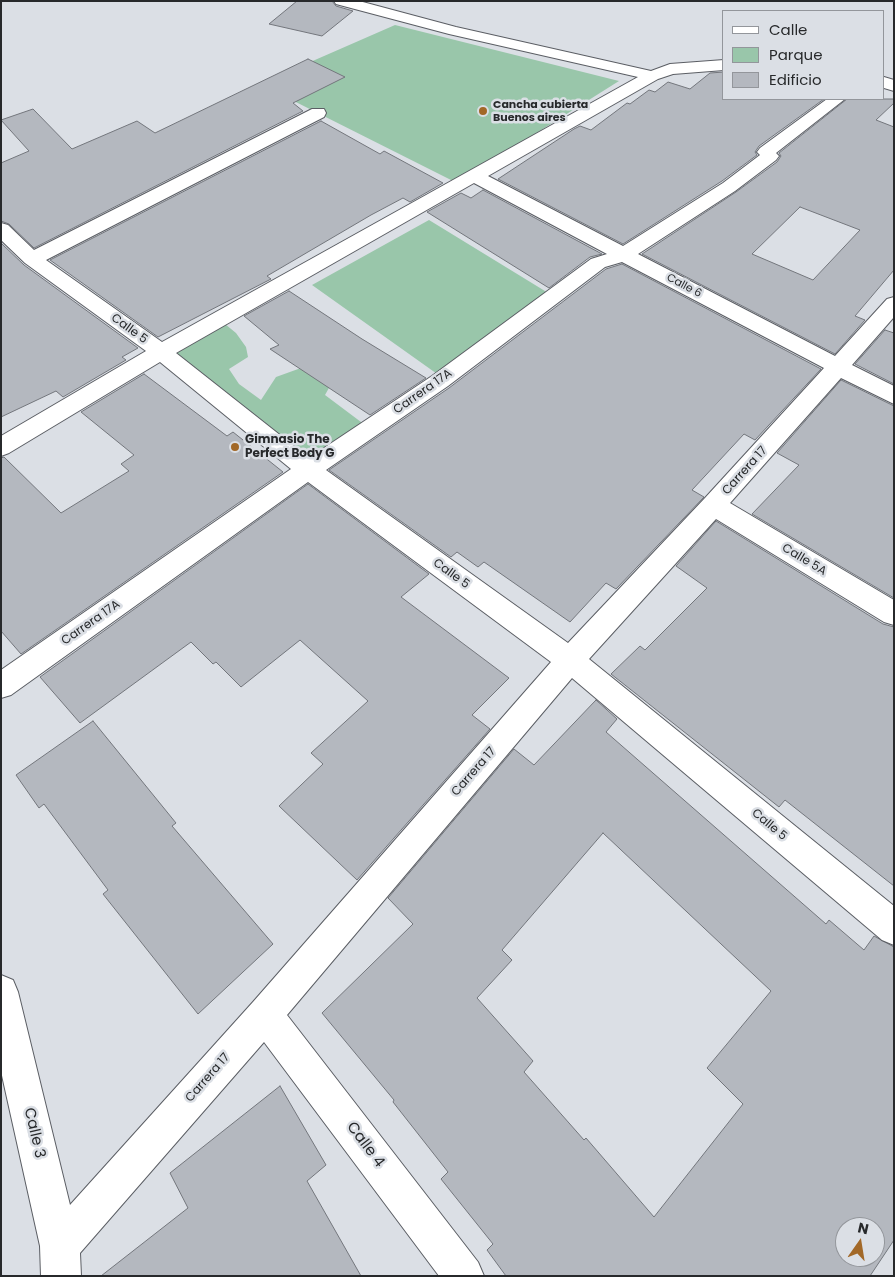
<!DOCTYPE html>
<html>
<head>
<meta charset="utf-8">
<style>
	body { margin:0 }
	#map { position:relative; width:895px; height:1277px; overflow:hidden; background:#dbdfe5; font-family:Poppins,sans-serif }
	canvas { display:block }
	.frame { position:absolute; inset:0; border:2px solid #27292b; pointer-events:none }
	.legend { position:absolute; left:722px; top:10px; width:162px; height:90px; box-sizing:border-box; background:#dbdfe5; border:1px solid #93969b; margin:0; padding:6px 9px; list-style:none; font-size:15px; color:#27292b }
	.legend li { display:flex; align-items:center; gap:10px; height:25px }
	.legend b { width:25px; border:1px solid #93969b }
	.north { position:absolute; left:835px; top:1217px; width:50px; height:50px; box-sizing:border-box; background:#dbdfe5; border:1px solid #93969b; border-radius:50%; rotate:13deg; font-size:14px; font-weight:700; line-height:20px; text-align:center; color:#27292b }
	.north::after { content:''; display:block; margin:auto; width:18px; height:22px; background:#a26827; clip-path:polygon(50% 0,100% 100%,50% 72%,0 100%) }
</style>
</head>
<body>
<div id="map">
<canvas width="895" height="1277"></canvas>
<div class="frame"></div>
<ul class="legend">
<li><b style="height:6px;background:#fff"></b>Calle</li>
<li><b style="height:14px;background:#99c6aa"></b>Parque</li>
<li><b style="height:14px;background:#b4b8bf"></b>Edificio</li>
</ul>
<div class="north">N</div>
</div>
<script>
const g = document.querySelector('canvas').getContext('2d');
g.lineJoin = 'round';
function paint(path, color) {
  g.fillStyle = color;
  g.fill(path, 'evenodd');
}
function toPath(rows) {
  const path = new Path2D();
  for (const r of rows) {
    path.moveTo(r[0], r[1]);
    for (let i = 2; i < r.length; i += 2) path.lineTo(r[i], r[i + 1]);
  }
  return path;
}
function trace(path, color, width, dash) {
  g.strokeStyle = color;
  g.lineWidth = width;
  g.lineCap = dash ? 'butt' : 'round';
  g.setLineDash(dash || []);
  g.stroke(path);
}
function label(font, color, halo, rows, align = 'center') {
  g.font = font + ' Poppins,sans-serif';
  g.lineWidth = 5;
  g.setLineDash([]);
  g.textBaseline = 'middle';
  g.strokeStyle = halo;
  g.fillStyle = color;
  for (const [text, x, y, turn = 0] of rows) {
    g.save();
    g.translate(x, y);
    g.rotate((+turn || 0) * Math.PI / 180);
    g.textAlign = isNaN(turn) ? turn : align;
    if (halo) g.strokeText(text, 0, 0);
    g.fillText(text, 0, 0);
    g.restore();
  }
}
paint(toPath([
	[395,25,619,81,457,183,260,84],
	[429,220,558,299,440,376,312,285],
	[225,324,236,333,246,347,248,357,229,369,239,384,261,400,276,377,312,364,339,370,325,395,365,425,312,461,175,353]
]), '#99c6aa');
const building = toPath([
	[297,1,332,1,336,6,353,11,322,36,269,24,297,1],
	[308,59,345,77,293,103,303,111,34,248,9,224,1,221,1,163,29,151,1,120,33,109,72,149,137,121,155,133,308,59],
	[724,72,724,99,824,99,759,146,755,152,757,155,722,181,623,244,498,179,574,129,580,126,591,130,627,103,630,104,649,90,655,92,668,82,690,89,710,73,724,72],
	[847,99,894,99,894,103,876,120,894,127,894,270,855,316,865,320,835,354,642,254,736,192,777,162,781,156,779,153,847,99],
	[800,207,860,230,813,280,752,254,800,207],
	[321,121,380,154,384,151,443,183,410,202,403,198,371,215,267,276,271,279,158,337,50,260,321,121],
	[483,190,602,254,590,257,549,288,427,212,461,193,471,198,483,190],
	[1,243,24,265,138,348,122,357,126,360,63,397,56,391,1,417,1,243],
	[622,264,821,369,755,440,744,434,692,490,704,497,616,589,606,583,570,622,484,562,478,567,457,552,451,557,329,470,449,388,606,269,622,264],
	[289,291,362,339,426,378,370,415,270,349,279,345,244,316,289,291],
	[885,330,894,333,894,384,855,364,885,330],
	[144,374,227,436,233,432,283,472,21,654,1,631,1,458,4,457,61,513,129,471,121,464,134,455,81,412,144,374],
	[841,380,894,406,894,598,752,514,799,465,777,453,841,380],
	[308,484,429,574,401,597,509,678,472,715,490,729,357,880,279,806,323,764,311,753,368,701,300,640,241,687,216,662,213,664,191,642,80,723,40,677,308,484],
	[716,521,883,624,894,627,894,886,785,800,779,807,611,674,640,646,645,650,707,588,676,566,716,521],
	[596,700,617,719,606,732,826,924,829,920,864,950,874,936,894,947,894,1240,870,1276,506,1276,487,1250,493,1244,441,1179,448,1172,393,1102,394,1100,322,1013,413,924,388,898,514,749,534,765,596,700],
	[603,833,771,991,707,1068,743,1104,654,1217,586,1138,584,1140,524,1072,533,1061,477,998,512,960,502,950,603,833],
	[845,1227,875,1227,875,1257,845,1257,845,1227],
	[93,721,176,823,172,826,273,944,198,1014,103,894,108,890,44,804,39,808,16,775,93,721],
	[280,1086,326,1165,307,1181,361,1276,101,1276,188,1208,170,1173,280,1086]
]);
paint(building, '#b4b8bf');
trace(building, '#73767c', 1);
const street = toPath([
	[334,1,359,1,456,27,651,71,670,64,724,60,724,70,673,74,658,79,488,176,623,246,723,183,760,155,757,152,760,148,827,99,845,99,776,153,779,156,776,160,735,191,638,254,835,356,887,299,894,297,894,317,852,365,894,386,894,404,841,378,730,503,894,600,894,625,884,622,716,519,589,659,894,906,894,945,882,940,572,678,287,1015,478,1262,484,1276,439,1276,264,1042,80,1253,81,1276,41,1276,40,1246,1,1071,1,975,13,980,18,992,70,1205,253,1002,551,662,308,482,11,695,1,698,1,670,291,469,160,362,9,453,1,456,1,436,146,351,25,263,1,240,1,223,8,225,34,250,312,109,324,109,326,113,324,117,46,260,162,342,638,77,449,34,336,4,334,1],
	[474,183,607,254,591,259,432,376,309,458,176,353,474,183],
	[622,262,824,368,705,498,568,643,326,470,448,386,605,267,622,262],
	[884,77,894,80,894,91,884,88,884,77]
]);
trace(street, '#5b5e64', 2);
paint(street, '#fff');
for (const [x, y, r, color] of [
	[483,111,5,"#a26827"],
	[235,447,5,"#a26827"]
]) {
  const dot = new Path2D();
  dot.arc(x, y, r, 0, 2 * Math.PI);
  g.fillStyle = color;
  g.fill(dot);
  trace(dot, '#dbdfe5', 2);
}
label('bold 11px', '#27292b', '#dbdfe5', [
	["Cancha cubierta",493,105],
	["Buenos aires",493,118]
], 'left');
label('11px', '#27292b', '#dbdfe5', [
	["Calle 6",684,286,28]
]);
label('12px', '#27292b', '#dbdfe5', [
	["Calle 5",129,329,36],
	["Carrera 17A",423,392,-35],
	["Carrera 17",745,471,-48],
	["Calle 5A",804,560,31],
	["Calle 5",451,574,36],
	["Carrera 17A",91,623,-35],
	["Carrera 17",474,772,-49],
	["Calle 5",769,825,40],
	["Carrera 17",208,1078,-49]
]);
label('bold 12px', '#27292b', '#dbdfe5', [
	["Gimnasio The",245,440],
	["Perfect Body G",245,454]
], 'left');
label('15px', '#27292b', '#dbdfe5', [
	["Calle 3",34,1133,77],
	["Calle 4",365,1145,53]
]);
</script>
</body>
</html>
